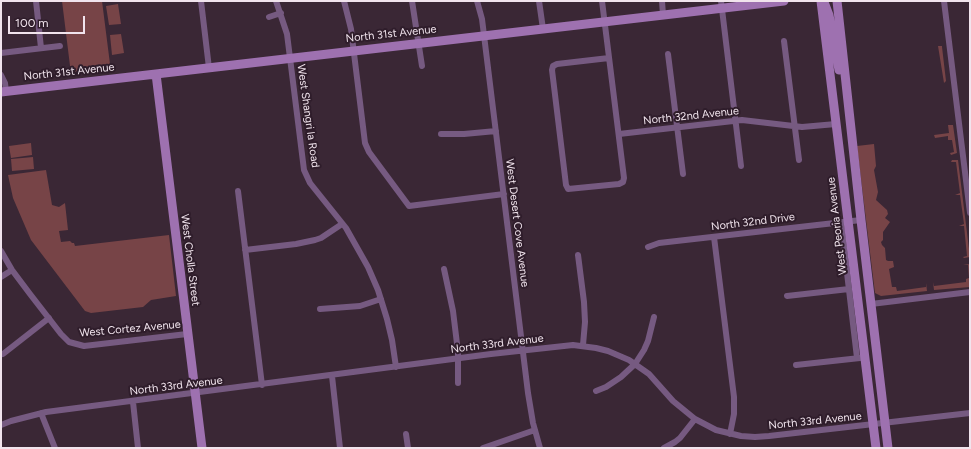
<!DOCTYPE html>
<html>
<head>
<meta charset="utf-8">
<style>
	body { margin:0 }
	#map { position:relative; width:971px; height:449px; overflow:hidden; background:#3a2735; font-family:Figtree,sans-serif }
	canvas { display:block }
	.frame { position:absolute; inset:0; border:2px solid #f1e4ed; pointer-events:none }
	.scale { position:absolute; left:8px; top:16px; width:77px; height:18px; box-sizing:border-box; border:2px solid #f1e4ed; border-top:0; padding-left:5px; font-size:12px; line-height:14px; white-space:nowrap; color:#f1e4ed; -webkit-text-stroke:3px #2f1d2b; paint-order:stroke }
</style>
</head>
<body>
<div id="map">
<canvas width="971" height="449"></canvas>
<div class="frame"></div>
<div class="scale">100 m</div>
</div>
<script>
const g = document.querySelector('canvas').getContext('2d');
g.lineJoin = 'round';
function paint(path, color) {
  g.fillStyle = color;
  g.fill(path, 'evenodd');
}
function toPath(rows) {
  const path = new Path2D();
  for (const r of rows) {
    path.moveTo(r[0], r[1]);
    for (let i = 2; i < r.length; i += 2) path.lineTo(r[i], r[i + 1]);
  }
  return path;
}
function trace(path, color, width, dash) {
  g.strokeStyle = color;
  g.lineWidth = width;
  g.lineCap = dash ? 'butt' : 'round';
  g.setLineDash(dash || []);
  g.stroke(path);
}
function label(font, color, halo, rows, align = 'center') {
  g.font = font + ' Figtree,sans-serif';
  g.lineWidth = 4;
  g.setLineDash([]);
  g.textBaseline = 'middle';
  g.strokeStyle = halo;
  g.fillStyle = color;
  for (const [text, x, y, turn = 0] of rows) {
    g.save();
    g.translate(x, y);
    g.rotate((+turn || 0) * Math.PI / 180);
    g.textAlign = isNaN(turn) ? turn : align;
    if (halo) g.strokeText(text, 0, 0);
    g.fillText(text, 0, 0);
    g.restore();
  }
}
paint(toPath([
	[62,1,102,1,110,64,80,68,73,74,71,74],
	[118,4,121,24,109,25,106,6],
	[121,34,124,53,112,55,110,35],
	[938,46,942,46,942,47,946,81,944,83],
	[948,125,953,125,957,153,951,155,950,153,954,152,952,140,948,140,948,136,935,138,934,135,949,133],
	[31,143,32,155,11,158,9,146],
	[874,144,876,166,874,170,878,192,876,200,887,210,888,214,885,218,890,222,883,232,883,240,881,242,882,245,885,248,886,260,888,261,893,261,894,267,889,269,892,287,896,287,897,291,926,287,926,283,927,291,881,296,875,293,857,146],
	[33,157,34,169,12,171,11,159],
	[952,160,958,160,970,257,964,258,963,257,967,256,964,226,959,226,964,224,960,195,955,195,960,193,956,162,951,162],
	[46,170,52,205,59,207,65,203,68,230,59,231,61,242,70,241,72,243,74,243,75,246,169,235,176,296,151,300,143,307,91,313,85,311,31,240,13,198,8,175],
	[970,264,970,287,934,290,933,282,934,286,966,282,966,279,969,278,968,265,963,265]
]), '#774447');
trace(toPath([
	[36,1,41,48],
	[201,1,209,68],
	[276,1,287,34,304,170,310,183,346,228,368,267,378,290,387,319,392,340,396,367],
	[344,1,351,29,365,143,369,152,409,206,504,194],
	[412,1,422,66],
	[477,1,482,19,528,393,533,423,540,448],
	[539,1,543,29],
	[602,1,624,178,623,182,619,184,568,189,566,185,552,70,553,66,557,64,609,58],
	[662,1,663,15],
	[721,1,741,166],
	[944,1,970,213],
	[269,17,281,13],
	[784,41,799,160],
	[1,53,60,46],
	[668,54,683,174],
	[1,75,5,83,6,91],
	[441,134,464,134,496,131],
	[619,134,742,120,802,127,836,124],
	[238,191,262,385],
	[841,222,857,358],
	[714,237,734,397,734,414,730,434],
	[648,247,659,243,861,220],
	[245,250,296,244,315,240,321,238,342,224],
	[1,251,12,270,30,294,61,334,69,342,84,346,187,334],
	[578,255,584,302,585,322,583,345],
	[444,269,453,311,458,352,458,383],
	[1,277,12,270],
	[787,296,849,289],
	[871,304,970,292],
	[320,309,360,306,381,299],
	[3,354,49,318],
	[796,365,860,358],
	[332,376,340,448],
	[596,391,606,387,621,377,635,364,644,350,648,341,654,317],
	[133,402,138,448],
	[41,413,55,448],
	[1,425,11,421,46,412,491,354,573,345,596,348,608,351,629,360,649,374,673,401,695,419,716,430,741,436,755,437,769,436,970,413],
	[406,434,408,448],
	[483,448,535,430],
	[664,448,675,442,680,438,695,419]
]), '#765a81', 6);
trace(toPath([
	[821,1,876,448],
	[837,1,861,220,888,448],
	[824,2,829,15,839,70],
	[156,74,202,448],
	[1,92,784,1]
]), '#9e71b0', 9);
label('11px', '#f1e4ed', '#2f1d2b', [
	["North 31st Avenue",391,34,-6],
	["North 31st Avenue",69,72,-6],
	["West Shangri la Road",308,116,82],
	["North 32nd Avenue",691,116,-6],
	["North 32nd Drive",753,222,-7],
	["West Desert Cove Avenue",517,223,83],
	["West Peoria Avenue",837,226,-97],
	["West Cholla Street",190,260,83],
	["West Cortez Avenue",130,329,-5],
	["North 33rd Avenue",497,344,-7],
	["North 33rd Avenue",176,386,-7],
	["North 33rd Avenue",815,421,-6]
]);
</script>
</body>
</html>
